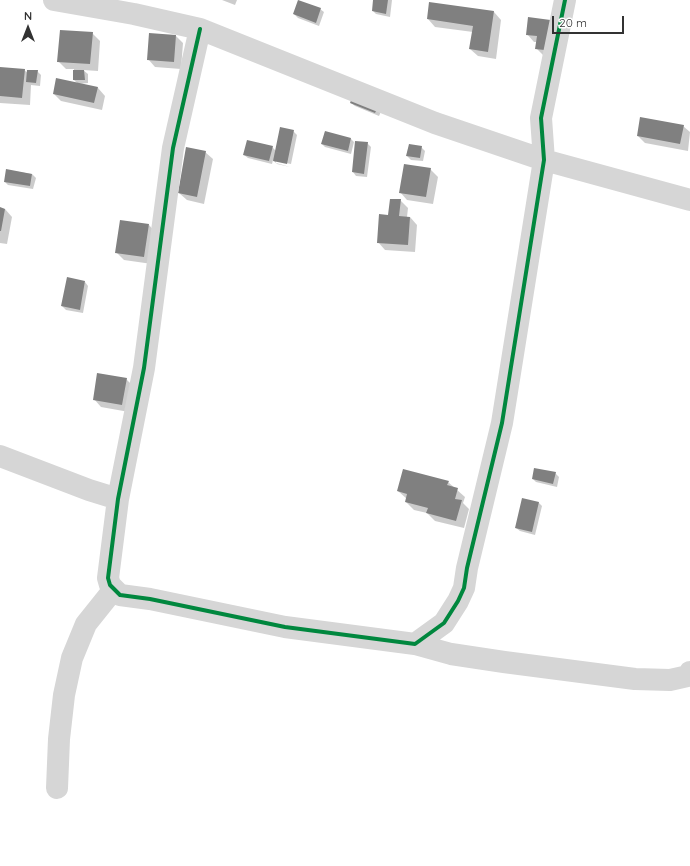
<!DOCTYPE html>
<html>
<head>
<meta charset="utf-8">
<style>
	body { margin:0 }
	#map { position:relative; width:690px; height:866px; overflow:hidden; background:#fff; font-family:Quicksand,sans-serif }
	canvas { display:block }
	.north { position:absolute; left:8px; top:8px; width:40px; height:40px; -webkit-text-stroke:3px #fff; paint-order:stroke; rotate:0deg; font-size:11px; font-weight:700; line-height:16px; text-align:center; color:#323232 }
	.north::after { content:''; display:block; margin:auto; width:14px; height:18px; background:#323232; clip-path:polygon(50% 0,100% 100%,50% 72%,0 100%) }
	.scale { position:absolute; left:552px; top:16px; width:72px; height:18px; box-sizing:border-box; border:2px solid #323232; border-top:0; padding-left:5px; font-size:12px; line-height:14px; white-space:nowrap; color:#323232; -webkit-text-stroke:3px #fff; paint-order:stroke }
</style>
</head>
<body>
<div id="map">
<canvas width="690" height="866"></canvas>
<div class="north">N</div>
<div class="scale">20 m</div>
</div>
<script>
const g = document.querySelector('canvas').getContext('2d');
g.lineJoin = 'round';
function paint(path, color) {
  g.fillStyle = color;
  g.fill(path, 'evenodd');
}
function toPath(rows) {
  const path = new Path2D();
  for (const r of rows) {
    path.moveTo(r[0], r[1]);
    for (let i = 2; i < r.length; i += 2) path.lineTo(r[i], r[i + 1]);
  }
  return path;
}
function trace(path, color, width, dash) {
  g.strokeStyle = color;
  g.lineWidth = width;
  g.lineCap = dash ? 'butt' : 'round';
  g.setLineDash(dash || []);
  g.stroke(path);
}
paint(toPath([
	[222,0,237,0,235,5],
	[374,0,392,0,390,17,376,14,373,11],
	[430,3,494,12,501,20,496,59,478,56,470,49,473,32,435,27,428,19],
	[320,9,324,12,319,26,298,18,294,14],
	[565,30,544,56,536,48,537,42,534,42,527,34],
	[92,33,100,41,98,71,83,70,88,74,88,83,78,84,74,80,74,69,66,69,58,61],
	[176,36,183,43,181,69,155,67,148,59],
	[0,68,24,70,28,73,37,71,41,75,40,86,31,85,30,105,0,103],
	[98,88,105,96,102,110,61,101,54,94],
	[351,103,383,107,379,116,355,106],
	[683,126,690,132,688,151,645,143,638,136],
	[293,131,297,135,291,164,276,161,276,163,290,167,277,164,273,160,272,164,248,158,244,155,272,147,276,151],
	[325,132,351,139,354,142,351,154,325,147,322,144],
	[367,143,371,147,367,177,356,176,353,172],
	[421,147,425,151,423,161,411,160,407,156],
	[205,152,213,159,204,204,187,200,179,193],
	[430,169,438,177,433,204,407,200,400,192],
	[7,170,32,174,36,178,33,189,8,185,5,182],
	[400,200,408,208,407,217,410,217,417,225,415,252,385,250,378,242,389,216],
	[0,208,5,209,12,217,7,244,0,243],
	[149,225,156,233,152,264,124,260,116,252],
	[85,282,88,286,83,313,66,310,62,306],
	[126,379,134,387,129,412,101,407,94,399],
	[555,473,559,477,557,487,536,482,533,479],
	[448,482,465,497,463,503,469,509,464,528,435,521,427,513,414,510,406,502,407,499,398,491],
	[538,502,542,506,535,535,520,531,516,528]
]), '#0003');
paint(toPath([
	[298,0,321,8,316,23,293,14],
	[373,0,388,0,386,14,372,11],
	[429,2,494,11,488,52,469,49,473,26,427,19],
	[528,17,558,21,554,51,535,49,537,36,526,35],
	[60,30,93,32,90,64,57,62],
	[149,33,176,35,174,62,147,60],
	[0,67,25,69,22,98,0,96],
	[27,70,38,70,36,83,26,82],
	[73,70,84,70,85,80,73,80],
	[56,78,98,87,94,103,53,94],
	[354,92,380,103,375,113,350,103],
	[640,117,684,125,680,144,637,136],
	[280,127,294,130,287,164,273,161],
	[325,131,351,138,348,151,321,144],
	[247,140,273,146,269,161,243,155],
	[355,141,368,142,364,174,352,172],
	[409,144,422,146,420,158,406,156],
	[186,147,206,151,197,197,178,193],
	[404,164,431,168,426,197,399,193],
	[6,169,32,174,30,186,4,182],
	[390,199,401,199,399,216,410,217,408,245,377,243,379,214,388,215],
	[0,207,5,209,1,231,0,231],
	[120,220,149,224,144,257,115,253],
	[67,277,85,281,80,310,61,306],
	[97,373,127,378,122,405,93,400],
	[534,468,556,472,553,484,532,479],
	[403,469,449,481,447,485,458,488,455,499,462,500,456,521,426,513,428,508,405,502,407,494,397,491],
	[522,498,539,502,532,532,515,528]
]), '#808080');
trace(toPath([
	[54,0,134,14,200,29,435,123,544,160,690,200],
	[200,29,173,148,144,368,118,499,108,578,110,585,120,595,150,599,285,627,415,644,444,623,458,601,464,588,467,568,502,423,544,160,541,118,565,0],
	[0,456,89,490,118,499],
	[415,644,451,654,504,662,635,679,670,680,688,676,690,672],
	[57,788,59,739,64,695,72,658,86,624,114,589]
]), '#d6d6d6', 22);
trace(toPath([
	[200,29,173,148,144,368,118,499,108,578,110,585,120,595,150,599,285,627,415,644,444,623,458,601,464,588,467,568,502,423,544,160,541,118,565,0]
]), '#00873e', 4);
</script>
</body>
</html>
